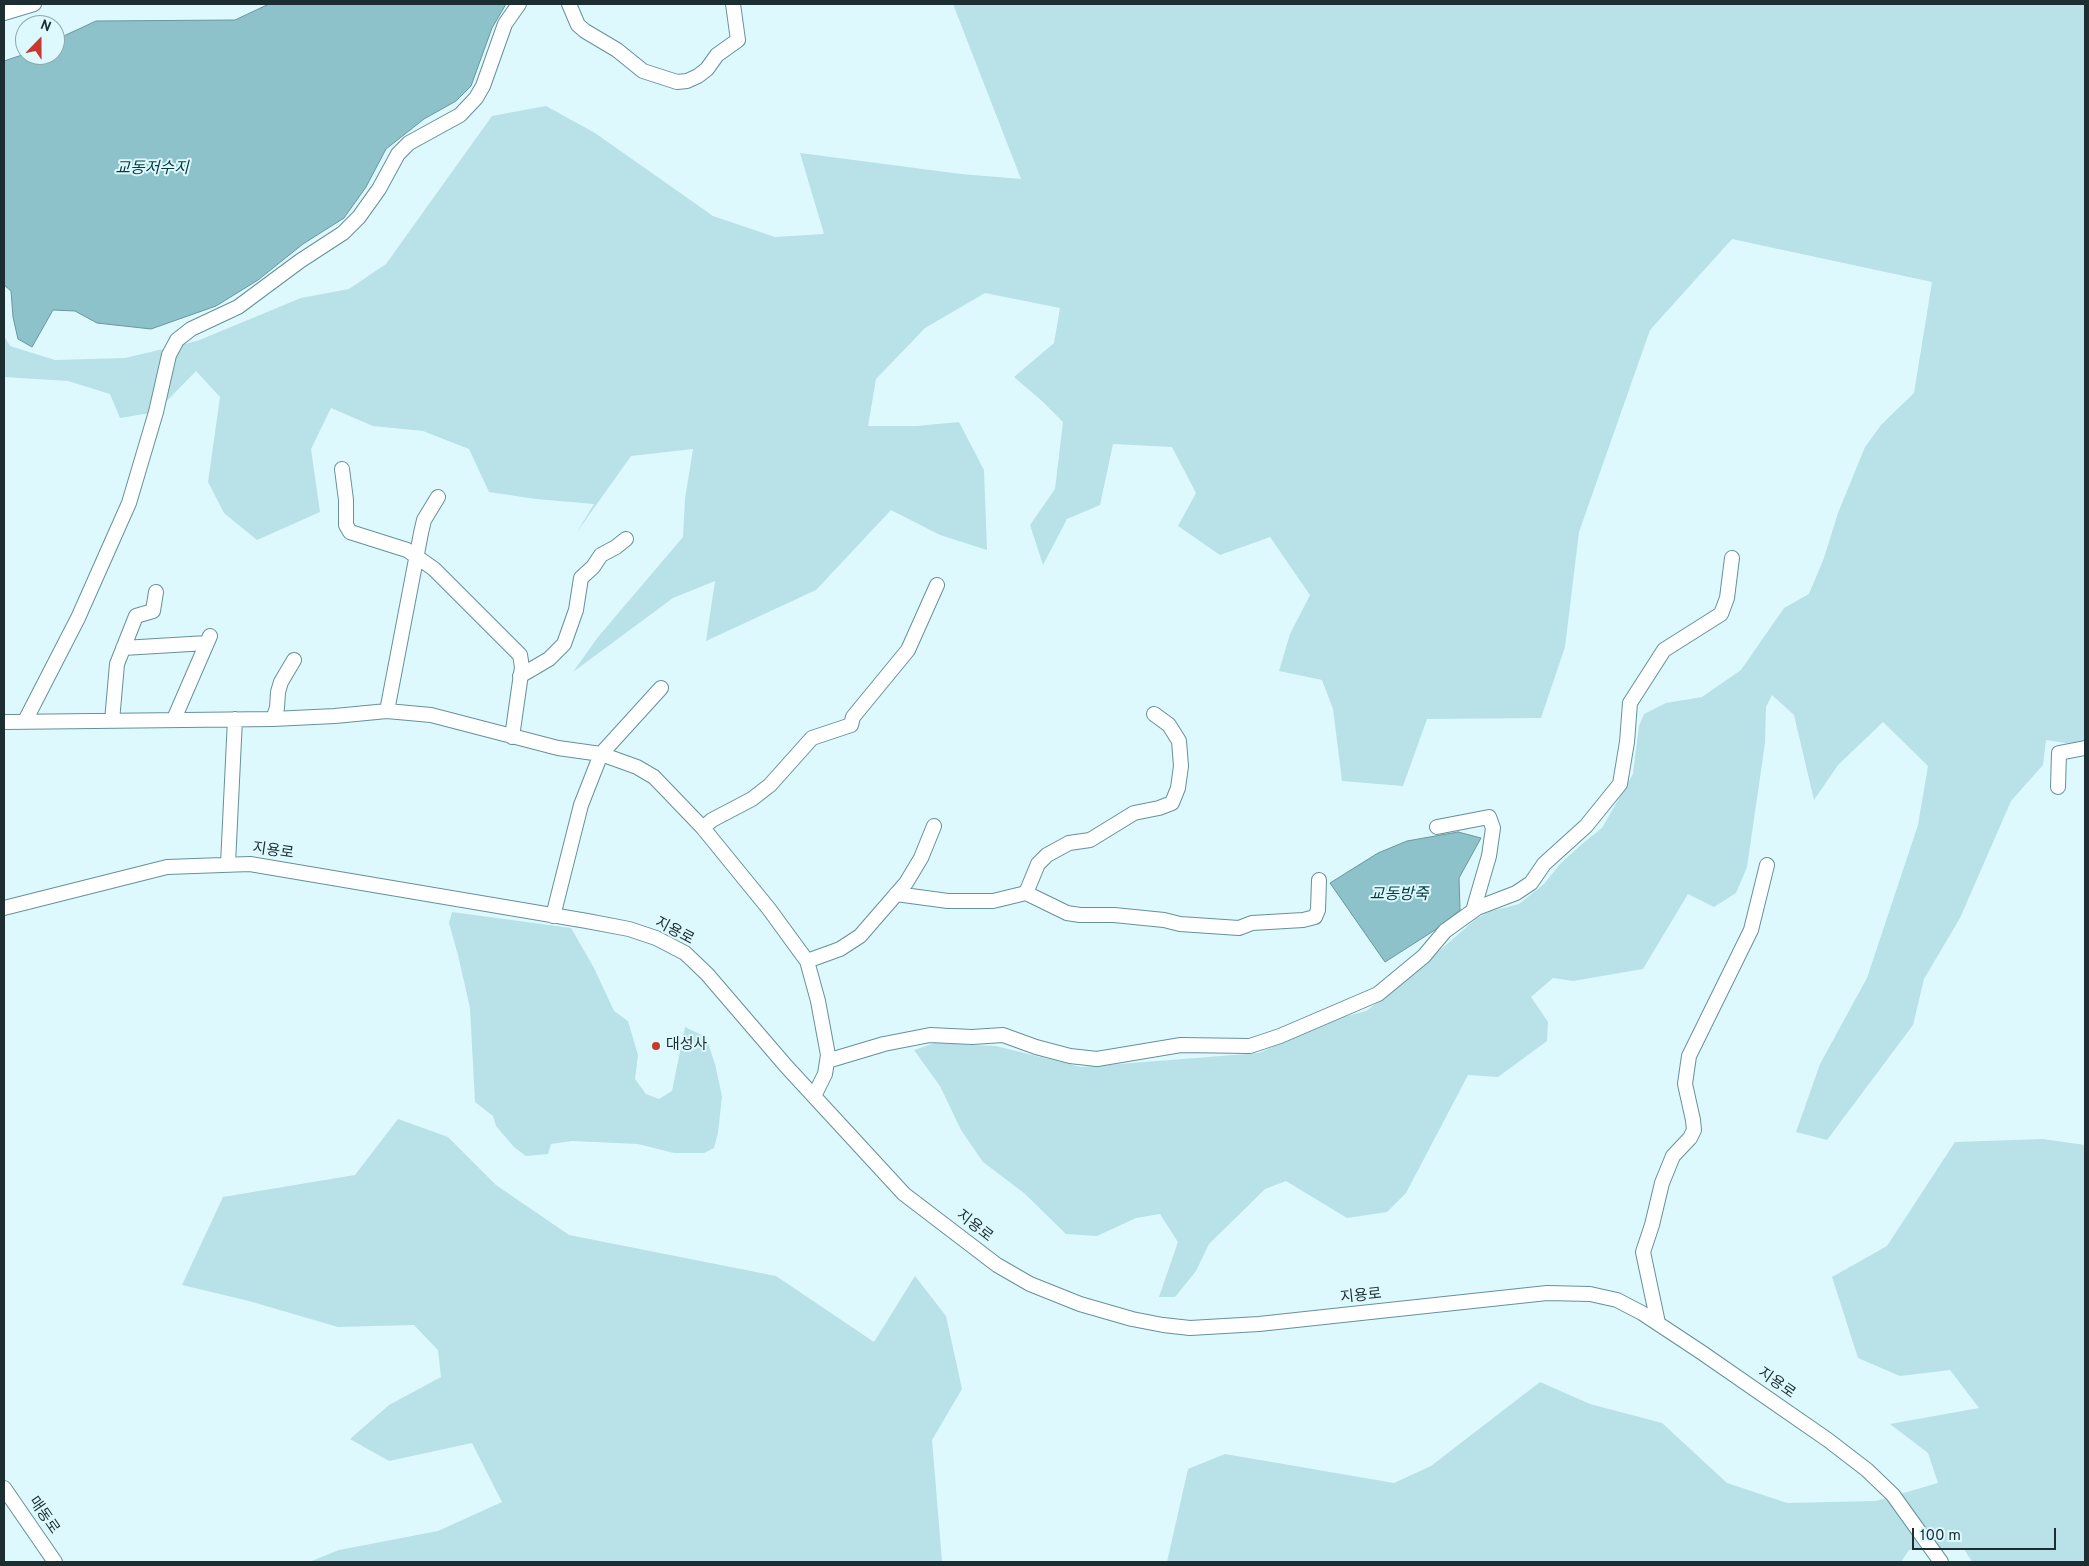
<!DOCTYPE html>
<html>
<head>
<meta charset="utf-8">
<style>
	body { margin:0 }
	#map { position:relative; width:2089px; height:1566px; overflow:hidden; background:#ddf9fd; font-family:Overpass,sans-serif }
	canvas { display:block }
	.frame { position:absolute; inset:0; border:5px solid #1c2e31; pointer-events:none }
	.north { position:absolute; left:15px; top:15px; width:50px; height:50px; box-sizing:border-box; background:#ddf9fd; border:1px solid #90a8ab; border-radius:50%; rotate:22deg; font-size:14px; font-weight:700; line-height:20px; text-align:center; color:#1c2e31 }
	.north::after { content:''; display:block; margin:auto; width:18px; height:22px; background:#c6392c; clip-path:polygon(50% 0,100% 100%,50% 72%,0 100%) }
	.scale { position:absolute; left:1912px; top:1528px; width:144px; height:22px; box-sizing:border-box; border:2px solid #1c2e31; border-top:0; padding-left:6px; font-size:15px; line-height:18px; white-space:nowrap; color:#1c2e31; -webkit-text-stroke:4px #ddf9fd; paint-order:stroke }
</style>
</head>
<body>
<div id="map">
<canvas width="2089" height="1566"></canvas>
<div class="frame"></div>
<div class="north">N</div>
<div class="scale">100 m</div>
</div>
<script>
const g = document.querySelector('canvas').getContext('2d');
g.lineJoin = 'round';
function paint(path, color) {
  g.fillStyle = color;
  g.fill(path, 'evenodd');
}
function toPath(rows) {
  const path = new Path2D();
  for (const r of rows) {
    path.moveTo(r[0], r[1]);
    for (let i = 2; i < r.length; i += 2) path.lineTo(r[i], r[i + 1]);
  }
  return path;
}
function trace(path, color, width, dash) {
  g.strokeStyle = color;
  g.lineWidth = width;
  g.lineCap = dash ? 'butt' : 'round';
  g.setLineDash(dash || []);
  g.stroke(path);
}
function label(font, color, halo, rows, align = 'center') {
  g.font = font + ' Overpass,"Noto Sans KR",sans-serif';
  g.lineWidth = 4;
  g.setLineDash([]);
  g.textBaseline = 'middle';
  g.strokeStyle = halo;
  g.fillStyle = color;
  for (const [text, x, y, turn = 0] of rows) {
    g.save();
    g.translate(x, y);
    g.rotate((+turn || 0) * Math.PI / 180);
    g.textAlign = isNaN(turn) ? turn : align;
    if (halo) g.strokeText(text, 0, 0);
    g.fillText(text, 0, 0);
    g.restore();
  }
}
paint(toPath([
	[953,4,2085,4,2085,746,2046,740,2043,765,2011,801,1960,918,1924,979,1913,1025,1827,1140,1796,1132,1820,1064,1867,978,1918,825,1928,766,1883,722,1838,765,1814,800,1794,715,1772,695,1766,707,1765,743,1747,867,1736,893,1714,907,1688,894,1643,969,1573,981,1553,978,1531,997,1548,1022,1547,1041,1498,1077,1468,1075,1406,1193,1387,1212,1347,1218,1286,1181,1265,1189,1209,1244,1196,1271,1175,1297,1159,1297,1178,1242,1160,1214,1136,1218,1097,1236,1066,1234,1024,1193,983,1162,961,1130,940,1086,914,1050,935,1043,996,1046,1081,1067,1259,1053,1332,1020,1366,1011,1400,985,1477,918,1491,911,1519,904,1544,884,1560,864,1582,844,1602,828,1633,774,1639,726,1644,714,1666,703,1702,697,1741,670,1784,608,1809,594,1824,558,1838,513,1865,447,1881,425,1914,393,1932,282,1732,239,1650,330,1579,532,1565,647,1541,718,1427,719,1403,786,1342,781,1333,709,1322,680,1279,671,1290,634,1310,595,1270,537,1220,555,1178,526,1196,493,1172,447,1113,444,1100,505,1067,519,1043,565,1030,525,1055,489,1063,422,1042,401,1014,377,1054,343,1060,308,985,293,925,328,876,379,868,426,916,426,959,422,984,470,987,550,940,535,891,510,816,590,706,641,715,581,673,598,573,672,598,637,683,537,685,499,693,449,631,456,577,532,594,504,536,499,489,492,469,449,423,431,373,426,331,408,311,449,320,512,257,540,224,513,208,482,220,397,196,371,156,412,120,418,110,394,68,381,4,377,4,336,10,346,55,360,125,358,197,341,301,298,349,289,386,264,492,116,546,106,595,133,713,216,775,237,824,234,800,153,961,174,1021,179],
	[452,912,571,928,594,968,614,1011,628,1021,638,1055,635,1079,646,1094,659,1099,672,1091,685,1027,706,1037,715,1064,722,1096,718,1133,714,1148,704,1153,674,1153,638,1144,572,1141,551,1144,548,1154,526,1156,514,1147,496,1126,493,1116,475,1102,470,1008,458,955,449,923],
	[398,1119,448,1137,496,1185,569,1235,776,1276,874,1342,915,1276,946,1316,962,1389,932,1440,942,1561,944,1562,309,1562,339,1550,438,1531,502,1502,472,1443,389,1461,350,1439,389,1405,441,1377,438,1350,414,1325,338,1327,249,1301,182,1285,223,1197,355,1175],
	[2043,1139,2085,1145,2085,1562,1972,1562,1964,1549,1909,1550,1901,1562,1167,1562,1188,1469,1225,1454,1394,1483,1431,1466,1540,1382,1590,1404,1662,1423,1727,1483,1787,1503,1876,1501,1938,1483,1928,1453,1890,1424,1979,1408,1950,1370,1900,1376,1858,1358,1832,1277,1887,1246,1955,1142]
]), '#b8e1e8');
const water = toPath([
	[269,4,506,4,492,28,471,86,456,101,424,119,386,149,366,187,344,218,303,244,258,280,216,306,151,329,97,323,75,311,53,310,32,347,18,339,13,317,11,291,4,285,4,61,25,54,55,55,55,40,96,21,235,20,269,4],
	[1458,832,1481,838,1459,878,1460,910,1435,930,1385,962,1330,883,1378,853,1407,841,1458,832]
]);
paint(water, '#8dc2cb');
trace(water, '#6b969d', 1);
const minor = toPath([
	[569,4,578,25,585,31,617,50,643,71,677,82,687,81,698,76,707,69,717,55,738,40,733,4],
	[4,13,34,4],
	[342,469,346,500,346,525,350,532,407,550,417,557,434,569,520,655,522,667,512,737],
	[123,648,207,643],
	[520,676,549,659,564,644,576,610,581,578,593,567,601,555,616,547,626,539],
	[387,711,421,533,424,520,438,497],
	[174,719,210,636],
	[273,719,277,708,278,692,281,682,294,660],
	[25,721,78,618,129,503,156,412,169,355,177,340,191,329,238,307,300,261,343,233,359,217,379,189,398,154,409,143,460,115,476,98,483,86,505,24,519,4],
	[112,721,117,664,136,616,153,611,156,592],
	[4,722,273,719,335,716,387,711,431,715,558,748,601,754,637,767,654,777,703,828,769,909,807,961,818,1001,828,1055,825,1074,814,1096],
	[2058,787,2059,753,2085,748],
	[1437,827,1489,817,1493,828,1489,856,1473,911],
	[703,828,712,820,752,799,770,785,812,738,851,725,853,717,908,650,937,585],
	[228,864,235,719],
	[1026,893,1038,864,1047,855,1069,843,1090,840,1134,813,1159,808,1172,803,1178,788,1181,766,1179,741,1169,725,1154,714],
	[896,894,948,901,993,901,1026,893,1067,913,1080,915,1114,915,1164,920,1180,924,1239,928,1252,923,1303,920,1315,917,1318,910,1319,880],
	[4,908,167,867,250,864,587,921,629,929,656,938,685,953,707,974,786,1066,904,1194,997,1265,1030,1284,1080,1304,1132,1319,1163,1325,1190,1328,1259,1324,1547,1293,1590,1294,1617,1300,1642,1313,1701,1352,1828,1440,1867,1470,1893,1495,1941,1562],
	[553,916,581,805,601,754,661,688],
	[807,961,840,949,860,936,906,883,921,858,934,826],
	[827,1061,884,1044,930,1035,972,1037,1003,1035,1036,1047,1070,1056,1097,1059,1181,1045,1250,1046,1280,1036,1378,994,1424,956,1445,931,1477,908,1516,893,1531,883,1544,864,1586,826,1620,784,1627,742,1630,703,1664,650,1721,614,1727,598,1732,558],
	[1658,1323,1643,1252,1652,1225,1662,1183,1673,1156,1690,1138,1694,1130,1693,1120,1685,1084,1689,1056,1751,930,1767,865],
	[4,1488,55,1562]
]);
trace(minor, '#669199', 16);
trace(minor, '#fff', 14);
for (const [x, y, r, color] of [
	[656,1046,5,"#c6392c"]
]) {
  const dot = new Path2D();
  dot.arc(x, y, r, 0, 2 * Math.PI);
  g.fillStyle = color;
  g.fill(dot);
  trace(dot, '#ddf9fd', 2);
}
label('15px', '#1c2e31', '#ddf9fd', [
	["지용로",273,852,8],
	["지용로",674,932,28],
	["지용로",974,1227,38],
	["지용로",1361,1297,-6],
	["지용로",1776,1384,35],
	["매동로",43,1516,55]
]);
label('15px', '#1c2e31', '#ddf9fd', [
	["대성사",666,1046]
], 'left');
label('italic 16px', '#083c43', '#ddf9fd', [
	["교동저수지",152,170],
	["교동방죽",1399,896]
]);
</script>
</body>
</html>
